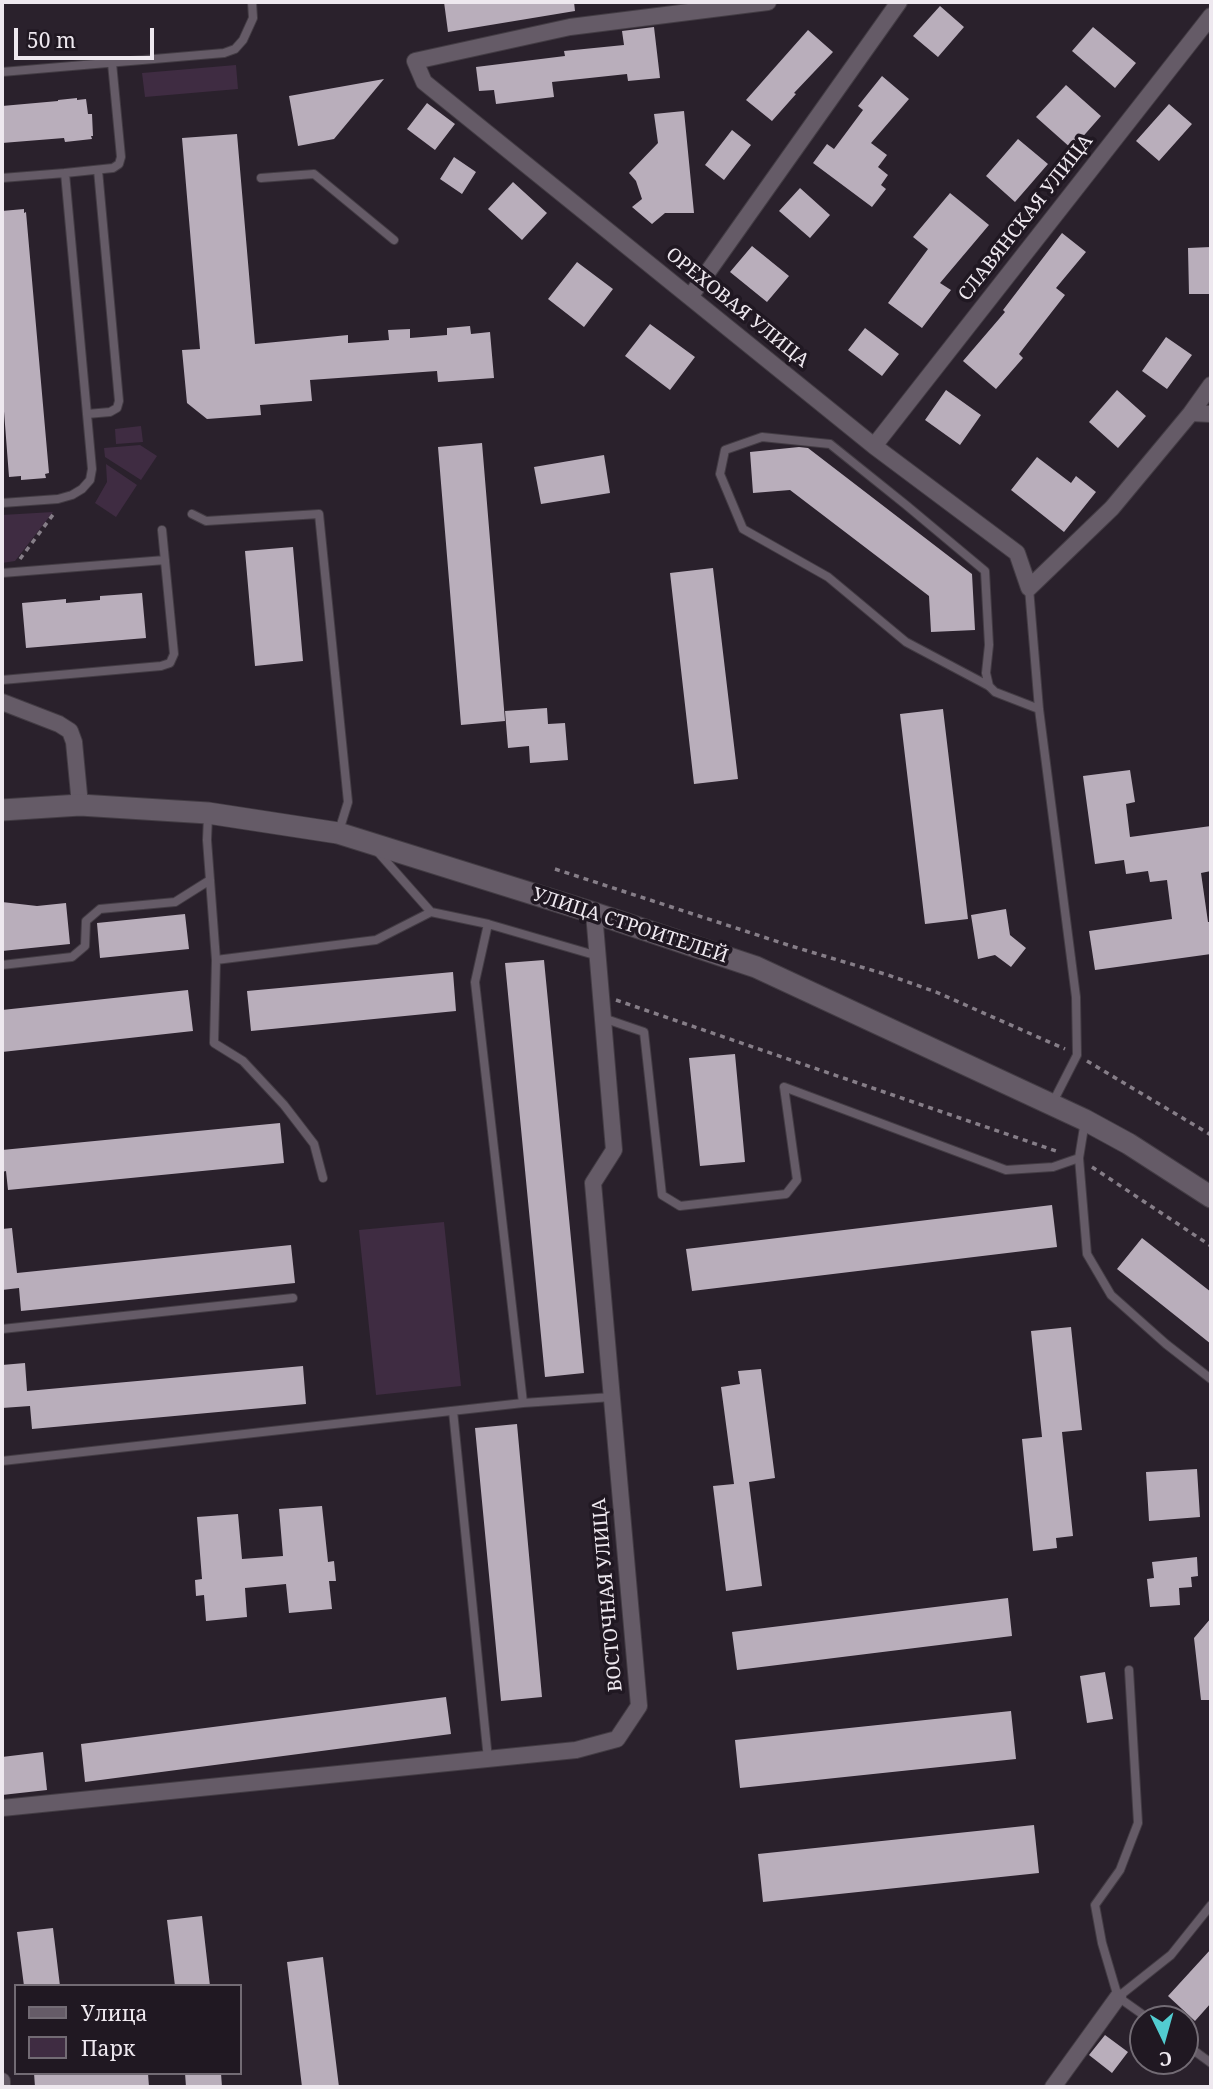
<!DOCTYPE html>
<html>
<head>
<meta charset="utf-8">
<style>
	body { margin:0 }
	#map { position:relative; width:1213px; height:2089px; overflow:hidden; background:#2a212c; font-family:"Noto Serif",serif }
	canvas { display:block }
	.frame { position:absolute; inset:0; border:4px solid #eee8ef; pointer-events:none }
	.legend { position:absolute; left:14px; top:1984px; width:228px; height:91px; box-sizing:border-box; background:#201822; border:2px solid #726b74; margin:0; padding:9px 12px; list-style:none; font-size:21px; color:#eee8ef }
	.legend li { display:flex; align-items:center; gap:14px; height:35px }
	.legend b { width:35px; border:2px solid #726b74 }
	.north { position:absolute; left:1129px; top:2005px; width:70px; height:70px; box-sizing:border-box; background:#201822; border:2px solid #726b74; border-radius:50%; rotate:175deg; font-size:19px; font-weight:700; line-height:28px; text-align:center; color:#eee8ef }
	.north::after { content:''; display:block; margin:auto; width:24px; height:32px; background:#52ccd0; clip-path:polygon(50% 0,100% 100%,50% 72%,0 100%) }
	.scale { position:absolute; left:14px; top:28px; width:140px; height:32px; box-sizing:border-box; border:4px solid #eee8ef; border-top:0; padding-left:9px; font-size:21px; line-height:24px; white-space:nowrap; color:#eee8ef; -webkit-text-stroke:5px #201822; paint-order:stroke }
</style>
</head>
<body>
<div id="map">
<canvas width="1213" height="2089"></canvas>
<div class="frame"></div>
<ul class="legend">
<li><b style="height:9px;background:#655b67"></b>Улица</li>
<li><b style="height:19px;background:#3f2c42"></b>Парк</li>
</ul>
<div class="north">С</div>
<div class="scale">50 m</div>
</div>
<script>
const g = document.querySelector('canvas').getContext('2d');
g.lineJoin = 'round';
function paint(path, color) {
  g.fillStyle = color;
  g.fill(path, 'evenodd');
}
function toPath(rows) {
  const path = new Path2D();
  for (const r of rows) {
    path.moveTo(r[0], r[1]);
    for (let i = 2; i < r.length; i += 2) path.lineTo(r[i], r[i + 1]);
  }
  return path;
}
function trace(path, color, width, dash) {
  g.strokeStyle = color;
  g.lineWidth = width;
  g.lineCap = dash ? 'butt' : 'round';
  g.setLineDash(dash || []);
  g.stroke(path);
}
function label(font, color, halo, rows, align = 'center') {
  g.font = font + ' "Noto Serif",serif';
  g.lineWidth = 7;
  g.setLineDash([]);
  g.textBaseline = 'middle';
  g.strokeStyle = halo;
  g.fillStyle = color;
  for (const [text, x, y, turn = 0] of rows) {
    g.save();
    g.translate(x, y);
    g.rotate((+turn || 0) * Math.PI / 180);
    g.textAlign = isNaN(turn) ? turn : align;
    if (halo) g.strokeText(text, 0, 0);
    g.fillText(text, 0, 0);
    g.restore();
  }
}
paint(toPath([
	[236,65,238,89,145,97,142,73],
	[141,426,143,442,116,444,115,429],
	[140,445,157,456,141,480,105,457,104,448],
	[106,464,137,485,116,517,95,503,107,482],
	[53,512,15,561,2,563,2,515],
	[444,1222,461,1386,376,1395,359,1230]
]), '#3f2c42');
paint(toPath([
	[444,2,574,2,575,11,448,32],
	[940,6,964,27,938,57,913,36],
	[654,27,660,78,628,81,627,74,552,82,554,97,496,104,494,90,479,91,476,67,565,56,564,51,624,45,622,31],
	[1093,27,1136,63,1115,88,1072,51],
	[808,30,833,52,794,93,796,94,772,121,746,100],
	[882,76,909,99,871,143,887,155,878,167,888,175,881,185,886,189,872,207,813,163,827,144,834,149,863,110,858,106],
	[384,79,334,139,298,146,289,96],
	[1066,85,1101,116,1072,149,1036,117],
	[77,98,77,100,86,99,88,114,92,114,93,136,91,136,92,139,65,142,64,138,2,143,2,106,58,101,58,100],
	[427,103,455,124,435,150,407,129],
	[1169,104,1192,124,1159,161,1136,141],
	[684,111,694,213,665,213,652,224,632,207,642,199,636,181,629,173,658,143,654,114],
	[732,130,751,145,724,180,705,165],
	[237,134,255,344,348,335,348,343,389,340,388,330,410,329,410,338,447,335,447,328,470,326,471,334,490,332,494,378,438,382,437,371,310,380,312,401,260,405,261,415,207,419,187,403,182,350,200,349,182,138],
	[1018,139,1048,164,1015,202,986,176],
	[454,157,476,172,462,194,440,179],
	[513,182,547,213,522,240,488,209],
	[800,188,830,215,810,238,779,211],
	[950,193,989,225,940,283,951,290,922,328,888,303,928,249,913,237],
	[24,209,24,213,26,212,49,473,45,474,46,478,21,480,21,476,9,477,2,385,2,211],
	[1062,233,1086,252,1056,288,1065,295,1019,354,1023,358,996,389,963,361,1005,312,1003,310],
	[752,246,789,276,767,302,730,272],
	[1211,247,1211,294,1189,294,1188,248],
	[577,262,613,289,584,327,548,299],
	[650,324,695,357,670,390,625,356],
	[865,328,899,354,882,376,848,350],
	[1166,337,1192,355,1167,389,1142,371],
	[946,390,981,415,960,445,925,420],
	[1117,390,1146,416,1118,448,1089,422],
	[482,443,505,721,461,725,438,447],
	[799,447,808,448,972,574,975,630,931,632,929,596,790,490,753,493,750,452],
	[604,455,610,493,541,504,534,467],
	[1037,457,1071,483,1076,476,1096,492,1064,532,1011,490],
	[293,547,303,661,255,666,245,551],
	[713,568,738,779,694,784,670,573],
	[142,593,146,638,26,648,22,603,66,599,66,603,100,600,100,596],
	[547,708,548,724,565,723,568,760,530,763,529,746,508,748,505,711],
	[943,709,968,919,925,924,900,714],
	[1130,770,1135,802,1126,804,1130,837,1211,826,1211,871,1201,873,1208,922,1211,922,1211,954,1095,970,1089,931,1172,919,1167,880,1150,882,1148,871,1126,874,1124,860,1095,864,1083,776],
	[2,902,37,906,66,903,70,944,2,951],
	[1006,909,1010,935,1026,948,1011,967,995,955,978,959,971,915],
	[185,914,189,949,100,958,97,923],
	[544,960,584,1373,545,1377,505,963],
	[453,972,456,1011,251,1031,247,991],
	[188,990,193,1031,2,1052,2,1010],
	[735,1054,745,1162,700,1166,689,1058],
	[280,1123,284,1163,8,1190,6,1171,2,1172,2,1150],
	[1052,1205,1057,1247,692,1291,686,1249],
	[12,1228,17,1273,291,1245,295,1283,21,1311,19,1288,2,1290,2,1229],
	[1142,1238,1211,1292,1211,1344,1117,1269],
	[1071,1327,1082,1430,1062,1432,1073,1536,1056,1538,1057,1548,1033,1551,1022,1439,1042,1437,1031,1331],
	[25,1363,27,1391,303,1366,306,1404,32,1429,30,1406,2,1408,2,1365],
	[761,1369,775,1478,749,1482,762,1586,726,1591,713,1486,734,1484,721,1387,740,1384,738,1371],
	[517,1424,542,1697,501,1701,475,1428],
	[1197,1469,1200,1517,1149,1521,1146,1472],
	[322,1506,328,1562,334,1561,336,1581,329,1581,332,1609,289,1613,286,1584,245,1588,247,1617,206,1621,204,1595,196,1596,195,1580,202,1579,197,1517,238,1514,242,1559,283,1556,279,1509],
	[1197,1557,1198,1576,1191,1577,1192,1587,1179,1588,1180,1605,1150,1607,1147,1579,1154,1578,1152,1562],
	[1008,1598,1012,1636,737,1670,732,1632],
	[1211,1618,1211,1700,1201,1700,1194,1638],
	[1105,1672,1113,1719,1087,1723,1080,1676],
	[446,1697,451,1734,85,1782,81,1744],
	[1011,1711,1016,1759,740,1788,735,1740],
	[43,1752,47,1790,2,1795,2,1757],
	[1034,1825,1039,1873,763,1902,758,1854],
	[202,1916,210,1986,175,1986,167,1920],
	[53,1928,60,1986,24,1986,17,1932],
	[1211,1949,1211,2003,1195,2021,1168,1996],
	[323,1957,339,2087,302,2087,287,1962],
	[1105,2035,1128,2052,1112,2073,1089,2055],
	[34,2073,148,2073,149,2087,35,2087],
	[185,2073,221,2073,222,2087,186,2087]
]), '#b9aebb');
const lane = toPath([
	[2,72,224,53,235,49,243,40,253,18,252,2],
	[2,178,65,173],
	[261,178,314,174,394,240],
	[87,414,110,412,117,408,119,401,98,170],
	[2,503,58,499,72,495,82,489,90,480,92,469,65,173,113,168,119,164,121,157,112,63],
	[192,514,206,521,319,514,348,802,339,831],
	[2,573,165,560],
	[1029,588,1039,709,1076,997,1077,1055,1052,1104],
	[2,680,161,666,170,663,174,654,162,530],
	[989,686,986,673,989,645,985,571,906,505,830,444,762,437,725,450,720,474,743,529,828,577,906,642,989,686,995,692,1039,709],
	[208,816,207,840,216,960],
	[377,851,431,912,488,924,598,956],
	[488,924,475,982,523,1403,612,1397],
	[2,965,72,957,85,946,86,921,100,909,175,902,210,880],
	[603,1018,644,1032,662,1195,680,1206,786,1194,797,1180,784,1087,1006,1170,1053,1167,1079,1158],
	[1085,1121,1079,1158,1087,1254,1111,1295,1166,1344,1211,1379],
	[323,1178,314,1144,284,1105,243,1061,214,1043,216,960,376,940,431,912],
	[2,1329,293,1298],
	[453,1411,488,1759],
	[2,1461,523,1403],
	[1118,1997,1102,1943,1095,1905,1120,1870,1138,1823,1129,1670],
	[1149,2019,1118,1997,1171,1955,1211,1905],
	[1185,2044,1211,2063]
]);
const street = toPath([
	[768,2,570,27,415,61,424,82,874,446,1017,553,1029,588,1112,508,1191,413,1211,385],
	[690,297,899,2],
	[1191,413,1211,414],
	[874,446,1211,16],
	[2,702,59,724,70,731,74,742,80,805],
	[2,1808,576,1750,617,1739,639,1706,593,1183,614,1150,594,913],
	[2,2081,2,2087],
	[1053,2087,1118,1997]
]);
const secondary = toPath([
	[2,810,80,805,208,813,338,833,594,913,756,967,1085,1120,1129,1144,1211,1197]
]);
trace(lane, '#433c44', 10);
trace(street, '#433c44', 18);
trace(secondary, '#433c44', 23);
trace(toPath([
	[20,559,55,512],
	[555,869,791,946,888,975,936,992,1065,1049],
	[616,1000,1056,1151],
	[1087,1061,1211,1135],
	[1092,1167,1211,1246]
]), '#867e88', 3.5, [5, 5]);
trace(lane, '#655b67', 8);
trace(street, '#655b67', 16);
trace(secondary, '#655b67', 21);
label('19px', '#eee8ef', '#201822', [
	["СЛАВЯНСКАЯ УЛИЦА",1026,218,-52],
	["ОРЕХОВАЯ УЛИЦА",737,308,39],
	["УЛИЦА СТРОИТЕЛЕЙ",630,926,18],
	["ВОСТОЧНАЯ УЛИЦА",608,1595,-95]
]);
</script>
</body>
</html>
